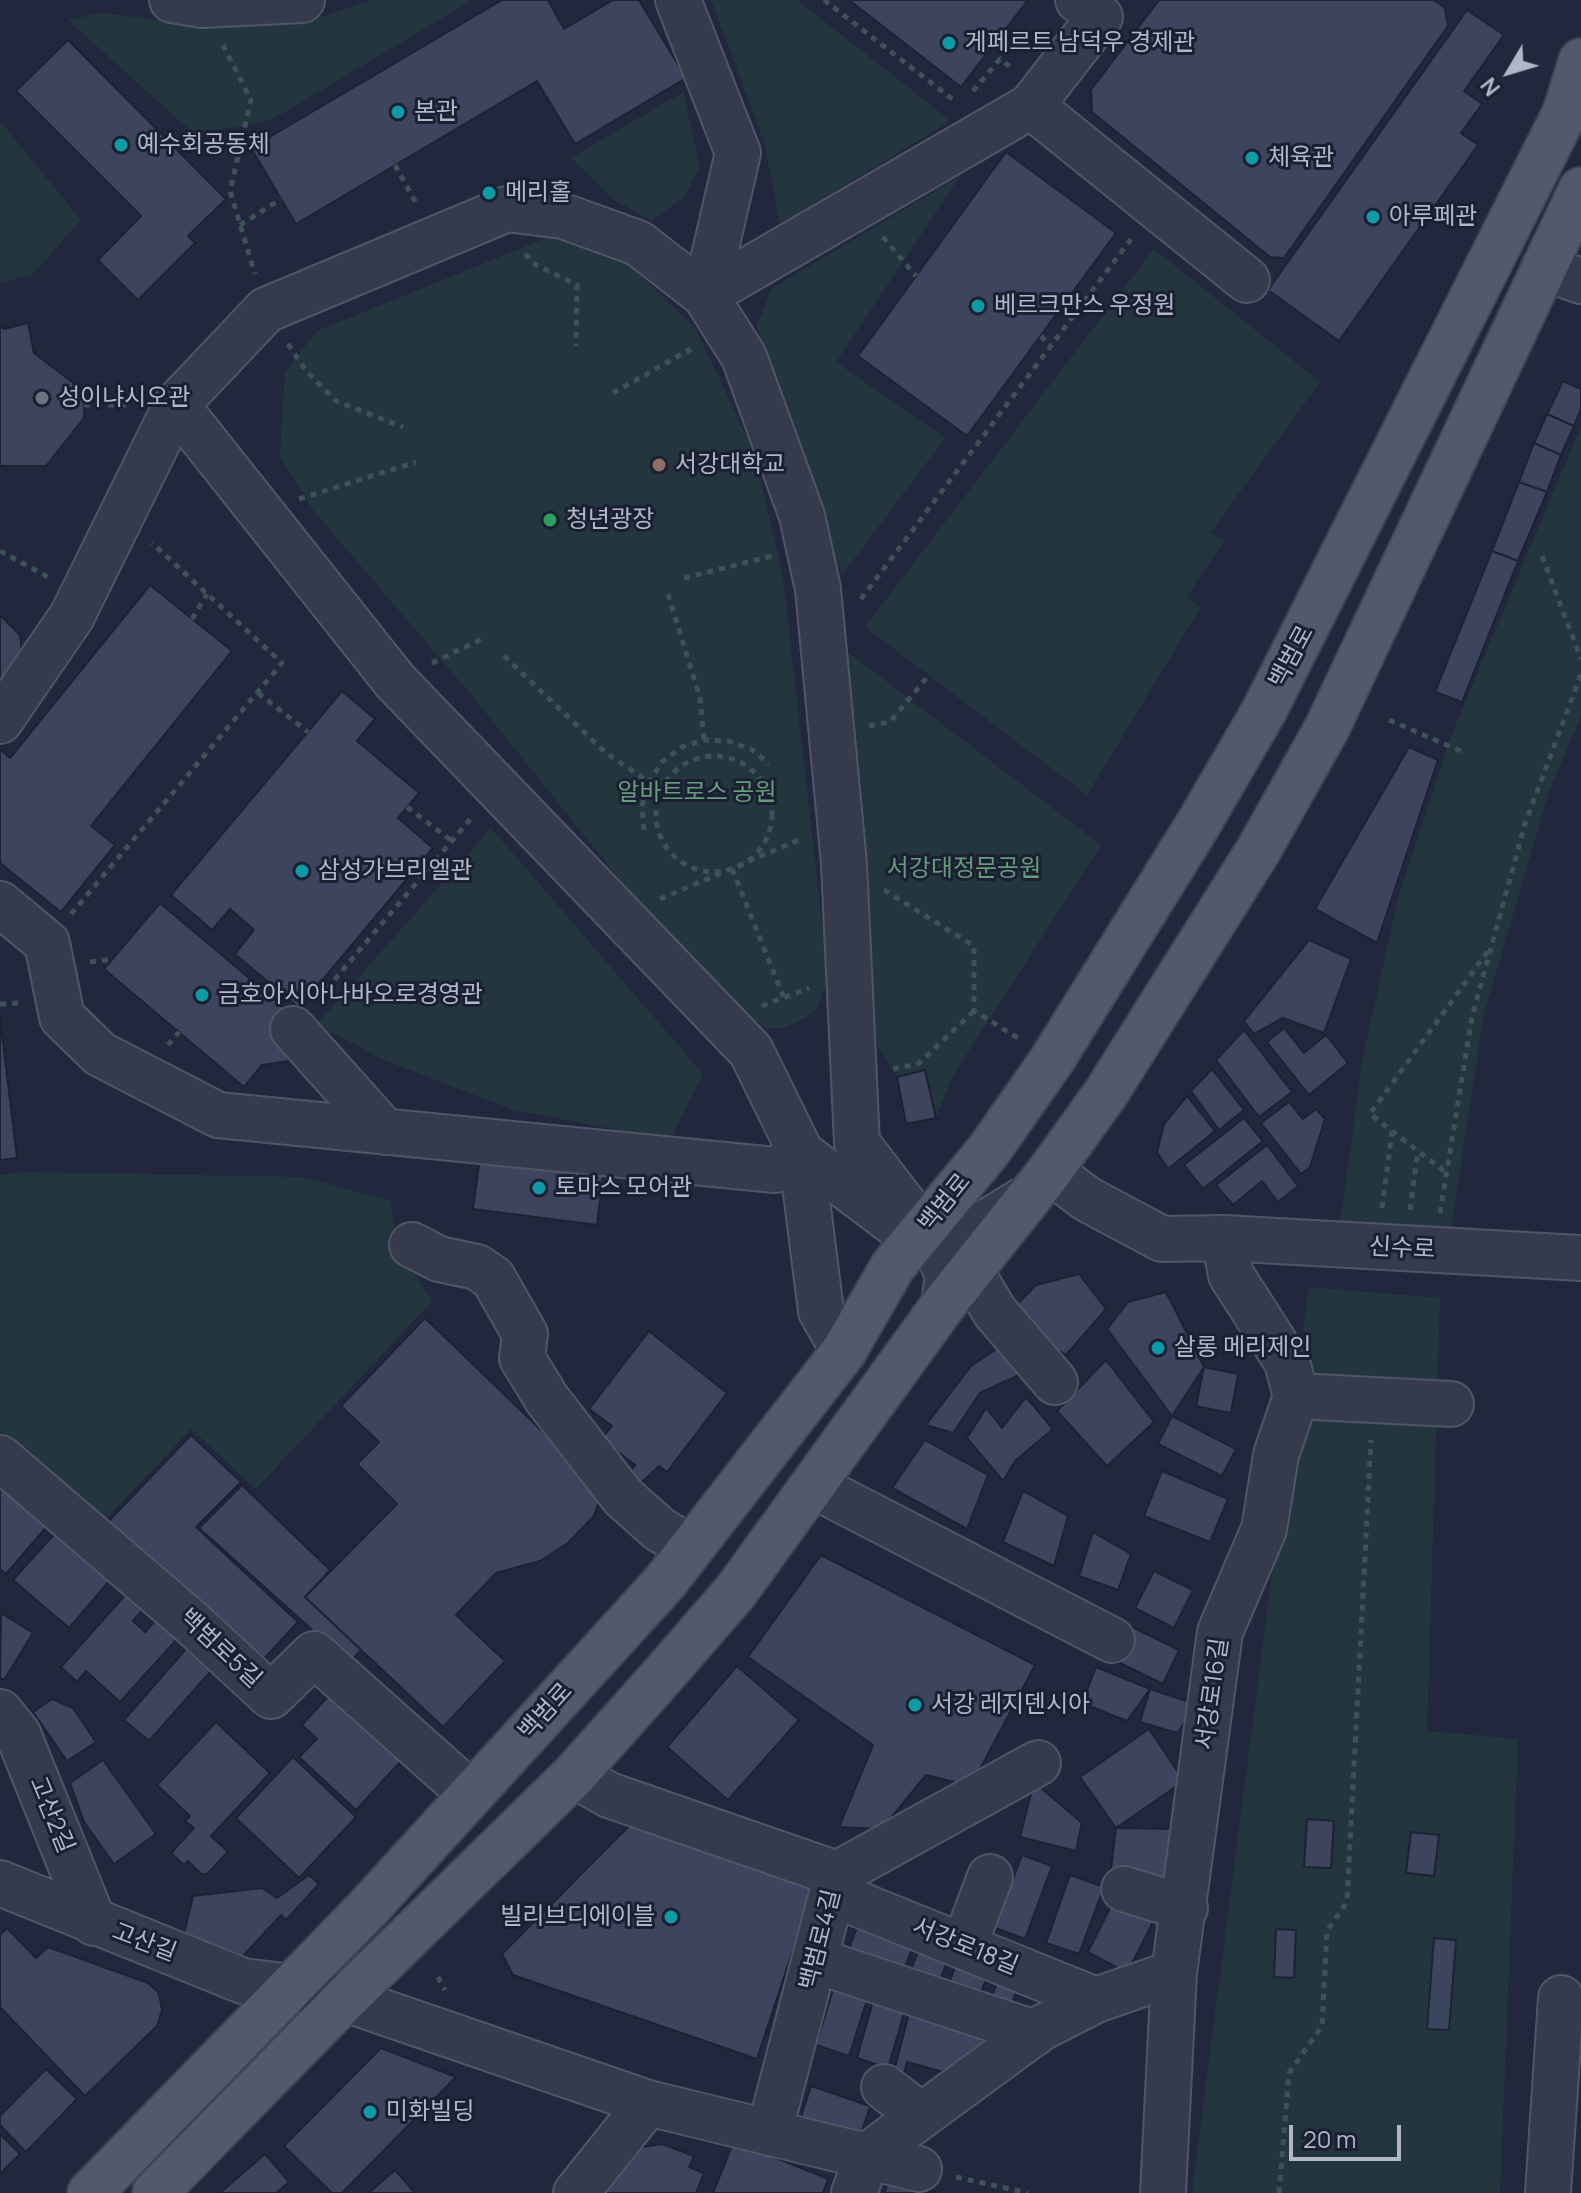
<!DOCTYPE html>
<html>
<head>
<meta charset="utf-8">
<style>
	body { margin:0 }
	#map { position:relative; width:1581px; height:2193px; overflow:hidden; background:#21283d; font-family:Manrope,sans-serif }
	canvas { display:block }
	.north { position:absolute; left:1469px; top:32px; width:80px; height:80px; -webkit-text-stroke:6px #1a2032; paint-order:stroke; rotate:232deg; font-size:22px; font-weight:700; line-height:32px; text-align:center; color:#b1b6c9 }
	.north::after { content:''; display:block; margin:auto; width:28px; height:36px; background:#b1b6c9; clip-path:polygon(50% 0,100% 100%,50% 72%,0 100%) }
	.scale { position:absolute; left:1289px; top:2125px; width:112px; height:36px; box-sizing:border-box; border:4px solid #b1b6c9; border-top:0; padding-left:10px; font-size:24px; line-height:28px; white-space:nowrap; color:#b1b6c9; -webkit-text-stroke:6px #1a2032; paint-order:stroke }
</style>
</head>
<body>
<div id="map">
<canvas width="1581" height="2193"></canvas>
<div class="north">N</div>
<div class="scale">20 m</div>
</div>
<script>
const g = document.querySelector('canvas').getContext('2d');
g.lineJoin = 'round';
function paint(path, color) {
  g.fillStyle = color;
  g.fill(path, 'evenodd');
}
function toPath(rows) {
  const path = new Path2D();
  for (const r of rows) {
    if (r.length === 3) {
      path.moveTo(r[0] + r[2], r[1]);
      path.arc(r[0], r[1], r[2], 0, 2 * Math.PI);
      continue;
    }
    path.moveTo(r[0], r[1]);
    for (let i = 2; i < r.length; i += 2) path.lineTo(r[i], r[i + 1]);
  }
  return path;
}
function trace(path, color, width, dash) {
  g.strokeStyle = color;
  g.lineWidth = width;
  g.lineCap = dash ? 'butt' : 'round';
  g.setLineDash(dash || []);
  g.stroke(path);
}
function label(font, color, halo, rows, align = 'center') {
  g.font = font + ' Manrope,"Noto Sans KR",sans-serif';
  g.lineWidth = 6;
  g.setLineDash([]);
  g.textBaseline = 'middle';
  g.strokeStyle = halo;
  g.fillStyle = color;
  for (const [text, x, y, turn = 0] of rows) {
    g.save();
    g.translate(x, y);
    g.rotate((+turn || 0) * Math.PI / 180);
    g.textAlign = isNaN(turn) ? turn : align;
    if (halo) g.strokeText(text, 0, 0);
    g.fillText(text, 0, 0);
    g.restore();
  }
}
paint(toPath([
	[372,0,472,0,271,120,194,134,68,20,101,13,184,23,304,23],
	[711,0,797,0,951,121,780,224,764,142],
	[683,92,700,166,684,197,652,221,616,201,571,158],
	[0,121,81,220,32,275,0,283],
	[960,176,836,362,945,438,842,575,757,327,771,289],
	[551,236,626,262,695,328,754,451,783,578,828,977,818,1007,807,1017,784,1028,766,1028,738,1014,612,870,474,698,313,510,280,456,285,372,317,331],
	[1154,249,1320,382,1211,532,1224,541,1187,596,1200,608,1087,795,865,627],
	[1581,426,1581,717,1549,791,1484,1014,1448,1248,1340,1224,1363,1057,1398,899,1451,736],
	[845,650,1101,845,952,1077,936,1118,906,1124,897,1077,877,1044],
	[491,828,703,1074,670,1140,514,1110,384,1060,317,1024],
	[23,1172,303,1177,390,1201,399,1249,432,1301,256,1489,191,1429,101,1524,0,1431,0,1175],
	[1309,1287,1440,1298,1427,1731,1518,1739,1500,2193,1192,2193]
]), '#23363e');
const building = toPath([
	[502,0,548,0,564,29,613,0,639,0,686,78,575,144,537,81,296,224,251,148,502,0],
	[849,0,1028,0,961,87,849,0],
	[1159,0,1434,0,1445,8,1448,26,1284,258,1270,257,1092,112,1091,90,1159,0],
	[1467,10,1504,35,1464,91,1482,104,1461,133,1478,145,1339,341,1268,290,1467,10],
	[68,40,226,199,188,236,195,243,138,300,98,260,141,216,16,91,68,40],
	[1006,152,1116,233,967,436,858,356,1006,152],
	[28,323,34,353,84,391,84,418,46,466,0,466,0,326,4,329,28,323],
	[1563,381,1581,389,1581,409,1574,426,1547,414,1563,381],
	[1547,414,1574,426,1561,455,1534,443,1547,414],
	[1534,443,1561,455,1547,492,1519,482,1534,443],
	[1519,482,1547,492,1518,561,1492,551,1519,482],
	[1492,551,1518,561,1462,702,1435,692,1492,551],
	[150,585,232,651,91,826,115,845,61,912,0,863,0,749,10,758,150,585],
	[0,615,20,635,23,664,0,697,0,615],
	[342,691,375,719,357,741,419,793,398,818,433,848,299,1008,235,954,254,930,230,909,212,930,171,895,342,691],
	[1409,747,1438,760,1377,943,1315,909,1409,747],
	[160,903,300,1021,285,1038,289,1061,262,1065,244,1087,104,969,160,903],
	[1309,940,1351,959,1324,1033,1283,1018,1254,1034,1244,1021,1309,940],
	[0,1017,17,1158,0,1160,0,1017],
	[1284,1028,1304,1053,1326,1035,1348,1063,1309,1095,1267,1042,1284,1028],
	[1244,1030,1292,1092,1259,1117,1216,1060,1244,1030],
	[1212,1069,1244,1110,1219,1130,1191,1091,1212,1069],
	[925,1070,936,1118,906,1124,897,1077,925,1070],
	[1187,1096,1215,1131,1168,1169,1157,1152,1164,1124,1187,1096],
	[1289,1102,1303,1119,1316,1109,1325,1119,1310,1167,1301,1174,1261,1123,1289,1102],
	[1244,1118,1263,1141,1203,1189,1184,1165,1244,1118],
	[1267,1145,1298,1186,1278,1202,1262,1181,1233,1205,1216,1185,1267,1145],
	[481,1150,604,1167,597,1225,473,1209,481,1150],
	[1079,1274,1106,1309,1066,1355,1003,1319,1036,1285,1079,1274],
	[1166,1292,1204,1367,1172,1416,1107,1329,1128,1302,1166,1292],
	[425,1318,594,1481,599,1501,594,1516,568,1543,540,1561,496,1573,456,1615,505,1661,443,1727,305,1597,397,1504,357,1464,379,1442,341,1406,425,1318],
	[649,1331,727,1393,667,1472,659,1466,639,1485,627,1476,635,1465,601,1439,612,1426,589,1409,649,1331],
	[1013,1338,1019,1375,980,1393,953,1433,926,1425,971,1366,1013,1338],
	[1106,1360,1154,1422,1107,1466,1057,1411,1106,1360],
	[1204,1367,1238,1374,1231,1413,1196,1406,1204,1367],
	[1026,1397,1053,1429,1015,1461,1003,1481,967,1438,986,1408,1002,1428,1026,1397],
	[1172,1416,1236,1449,1222,1476,1158,1444,1172,1416],
	[191,1435,241,1482,196,1527,298,1622,260,1663,105,1525,191,1435],
	[925,1440,988,1475,967,1529,892,1488,925,1440],
	[1162,1471,1228,1499,1210,1542,1144,1516,1162,1471],
	[0,1481,49,1524,6,1574,0,1569,0,1481],
	[242,1485,330,1570,305,1597,361,1650,349,1663,199,1528,242,1485],
	[1023,1491,1068,1516,1054,1566,1003,1542,1023,1491],
	[57,1531,111,1579,69,1628,13,1580,57,1531],
	[1093,1532,1131,1554,1118,1590,1079,1576,1093,1532],
	[821,1555,1035,1665,971,1786,926,1775,882,1829,839,1827,873,1745,748,1657,821,1555],
	[1154,1571,1193,1590,1174,1628,1135,1608,1154,1571],
	[128,1592,145,1607,133,1621,145,1632,157,1619,178,1638,120,1702,86,1671,77,1682,61,1667,128,1592],
	[1,1613,33,1633,4,1680,0,1678,1,1613],
	[1126,1624,1179,1650,1163,1684,1110,1658,1126,1624],
	[186,1649,211,1671,149,1741,124,1720,186,1649],
	[737,1666,799,1720,728,1800,667,1747,737,1666],
	[1096,1667,1150,1689,1127,1721,1082,1703,1096,1667],
	[1150,1689,1198,1705,1177,1733,1140,1722,1150,1689],
	[331,1693,402,1760,356,1810,299,1757,317,1739,302,1725,331,1693],
	[52,1699,73,1708,96,1742,67,1761,33,1712,52,1699],
	[216,1722,270,1773,211,1836,228,1852,207,1874,201,1874,188,1861,184,1865,171,1853,194,1828,185,1821,190,1816,157,1785,216,1722],
	[1149,1729,1184,1781,1116,1828,1080,1777,1149,1729],
	[293,1757,356,1817,299,1878,236,1818,293,1757],
	[103,1760,156,1834,114,1864,84,1822,70,1783,103,1760],
	[1034,1782,1082,1823,1076,1851,1020,1837,1034,1782],
	[1307,1819,1334,1821,1331,1868,1304,1867,1307,1819],
	[633,1822,816,1880,757,2059,513,1975,502,1954,633,1822],
	[1116,1828,1176,1829,1168,1883,1111,1869,1116,1828],
	[1411,1832,1439,1835,1434,1876,1406,1873,1411,1832],
	[1022,1855,1052,1866,1025,1939,995,1928,1022,1855],
	[309,1875,319,1884,286,1920,281,1915,243,1956,184,1934,193,1896,262,1888,277,1898,309,1875],
	[1070,1875,1104,1887,1079,1954,1046,1943,1070,1875],
	[1117,1894,1157,1914,1127,1973,1088,1952,1117,1894],
	[861,1917,916,1938,903,1972,848,1951,861,1917],
	[7,1928,36,1958,48,1947,148,1983,159,1993,162,2010,157,2026,85,2096,0,2007,0,1935,7,1928],
	[1276,1929,1296,1930,1294,1978,1274,1977,1276,1929],
	[1434,1938,1456,1940,1449,2030,1427,2029,1434,1938],
	[922,1942,950,1953,940,1981,911,1970,922,1942],
	[960,1954,991,1966,979,1997,948,1986,960,1954],
	[1002,1971,1022,1979,1008,2012,988,2004,1002,1971],
	[835,1983,869,1994,849,2056,816,2045,835,1983],
	[875,1994,907,2003,888,2068,857,2058,875,1994],
	[910,2010,991,2032,954,2075,907,2062,901,2085,891,2082,910,2010],
	[381,2048,456,2077,342,2193,332,2193,284,2146,381,2048],
	[46,2069,77,2099,26,2152,0,2125,0,2116,46,2069],
	[811,2086,870,2106,859,2140,800,2120,811,2086],
	[0,2134,20,2154,0,2174,0,2134],
	[734,2141,828,2179,823,2193,713,2193,734,2141],
	[662,2144,694,2156,689,2167,704,2173,696,2193,603,2193,623,2156,642,2147,662,2144],
	[265,2154,289,2182,276,2193,220,2193,265,2154],
	[395,2170,415,2193,369,2193,395,2170],
	[888,2180,936,2193,885,2193,888,2180]
]);
paint(building, '#3d445d');
trace(building, '#1c2234', 2);
const minor = toPath([
	[172,0,202,5,302,0],
	[678,0,738,153,705,295,1031,106,1100,17,1078,0],
	[1031,106,1247,280],
	[1544,268,1581,281],
	[0,721,72,616,176,405],
	[0,904,47,943,62,1017,100,1054,218,1115,775,1170,801,1153,902,1229,923,1230,939,1238,973,1231,1023,1200],
	[293,1029,385,1132],
	[1050,1171,1087,1199,1162,1239,1224,1238,1231,1275,1287,1362,1296,1396,1276,1455,1264,1529,1220,1632,1174,1973,1163,2193],
	[1224,1238,1581,1258],
	[412,1245,439,1259,477,1267,493,1278,525,1334,522,1358,547,1399,623,1497,659,1529,690,1548],
	[970,1271,995,1312,1055,1382],
	[844,1351,821,1311,801,1153,751,1051,395,681,176,405,266,310,507,209,563,216,638,243,705,295,744,357,802,516,818,589,844,864,857,1143,936,1246,948,1276,944,1304],
	[1296,1396,1451,1404],
	[0,1458,191,1622,271,1696,314,1654,471,1794],
	[814,1486,1112,1640],
	[0,1712,18,1734,94,1923],
	[574,1775,609,1795,837,1874],
	[0,1883,243,1981,293,1987,345,1999,648,2103,919,2169],
	[1124,1889,1185,1908],
	[833,1894,1096,2000],
	[964,1946,990,1877],
	[817,1961,1035,2033],
	[884,2087,919,2114],
	[769,2133,837,1874,1038,1763],
	[576,2193,648,2103],
	[854,2193,868,2155,1041,2028,1096,2000,1174,1973],
	[1548,2193,1561,1998]
]);
const major = toPath([
	[90,2193,367,1909,665,1582,844,1351,893,1266,989,1150,1052,1060,1199,823,1264,711,1565,113,1581,61],
	[155,2193,345,1999,574,1775,664,1674,736,1591,944,1304,1050,1171,1106,1093,1258,851,1327,728,1581,190]
]);
trace(minor, '#505668', 48);
trace(major, '#3e4456', 48);
trace(toPath([
	[824,0,956,102],
	[223,45,251,100,230,191,255,274],
	[973,91,1000,59,1012,68],
	[395,165,416,203],
	[240,225,281,199],
	[883,237,916,276],
	[525,254,536,265,577,285,576,346],
	[1041,336,1050,346],
	[288,344,306,371,336,401,403,427],
	[613,393,691,349],
	[84,405,131,405],
	[299,499,416,462],
	[0,551,48,577],
	[1542,556,1581,659],
	[684,578,772,556],
	[668,594,700,698,704,740],
	[861,599,1131,239],
	[192,619,207,594],
	[504,656,606,753,649,782],
	[432,663,484,638],
	[258,693,308,732],
	[1389,720,1463,752],
	[869,726,890,722,928,676],
	[714,814,58],
	[407,807,452,841],
	[644,830,642,806,649,782,662,762,682,747,704,740,728,741,751,749,769,764],
	[732,869,784,998],
	[884,890,974,946,974,1011,1018,1038],
	[660,899,801,839],
	[71,914,282,663,152,543],
	[90,962,113,959],
	[319,998,473,816],
	[0,1004,18,1003],
	[762,1006,809,988],
	[168,1045,179,1032],
	[893,1069,918,1064,974,1011],
	[1444,1171,1370,1114,1488,951],
	[1382,1208,1392,1131],
	[1410,1210,1418,1150],
	[1440,1213,1472,1017,1525,824,1581,674],
	[438,1977,445,1990],
	[956,2177,1028,2193],
	[1279,2193,1289,2073,1322,2026,1327,1931,1347,1902,1371,1440]
]), '#3e5258', 5, [6, 6]);
trace(minor, '#353b4d', 44);
trace(major, '#53596d', 44);
for (const [x, y, r, color] of [
	[949,43,8,"#0f9aa8"],
	[398,112,8,"#0f9aa8"],
	[121,145,8,"#0f9aa8"],
	[1252,158,8,"#0f9aa8"],
	[489,193,8,"#0f9aa8"],
	[1373,217,8,"#0f9aa8"],
	[978,306,8,"#0f9aa8"],
	[42,398,8,"#6b7280"],
	[659,465,8,"#8d6e63"],
	[550,520,8,"#2e9e5b"],
	[302,871,8,"#0f9aa8"],
	[202,995,8,"#0f9aa8"],
	[539,1188,8,"#0f9aa8"],
	[1158,1348,8,"#0f9aa8"],
	[915,1705,8,"#0f9aa8"],
	[671,1917,8,"#0f9aa8"],
	[370,2112,8,"#0f9aa8"]
]) {
  const dot = new Path2D();
  dot.arc(x, y, r, 0, 2 * Math.PI);
  g.fillStyle = color;
  g.fill(dot);
  trace(dot, '#1a2032', 3);
}
label('24px', '#b1b6c9', '#1a2032', [
	["게페르트 남덕우 경제관",965,43],
	["본관",414,112],
	["예수회공동체",137,145],
	["체육관",1268,158],
	["메리홀",505,193],
	["아루페관",1389,217],
	["베르크만스 우정원",994,306],
	["성이냐시오관",58,398],
	["서강대학교",675,465],
	["청년광장",566,520],
	["삼성가브리엘관",318,871],
	["금호아시아나바오로경영관",218,995],
	["토마스 모어관",555,1188],
	["살롱 메리제인",1174,1348],
	["서강 레지덴시아",931,1705],
	["빌리브디에이블",655,1917,"right"],
	["미화빌딩",386,2112]
], 'left');
label('24px', '#b1b6c9', '#1a2032', [
	["백범로",1292,657,-62],
	["백범로",945,1203,-51],
	["신수로",1402,1249,3],
	["백범로5길",220,1649,43],
	["서강로16길",1213,1694,-82],
	["백범로",546,1712,-48],
	["고산2길",51,1815,68],
	["백범로4길",821,1940,-76],
	["고산길",144,1943,21],
	["서강로18길",965,1947,22]
]);
label('24px', '#669b7c', '#1a2032', [
	["알바트로스 공원",697,793],
	["서강대정문공원",964,869]
]);
</script>
</body>
</html>
